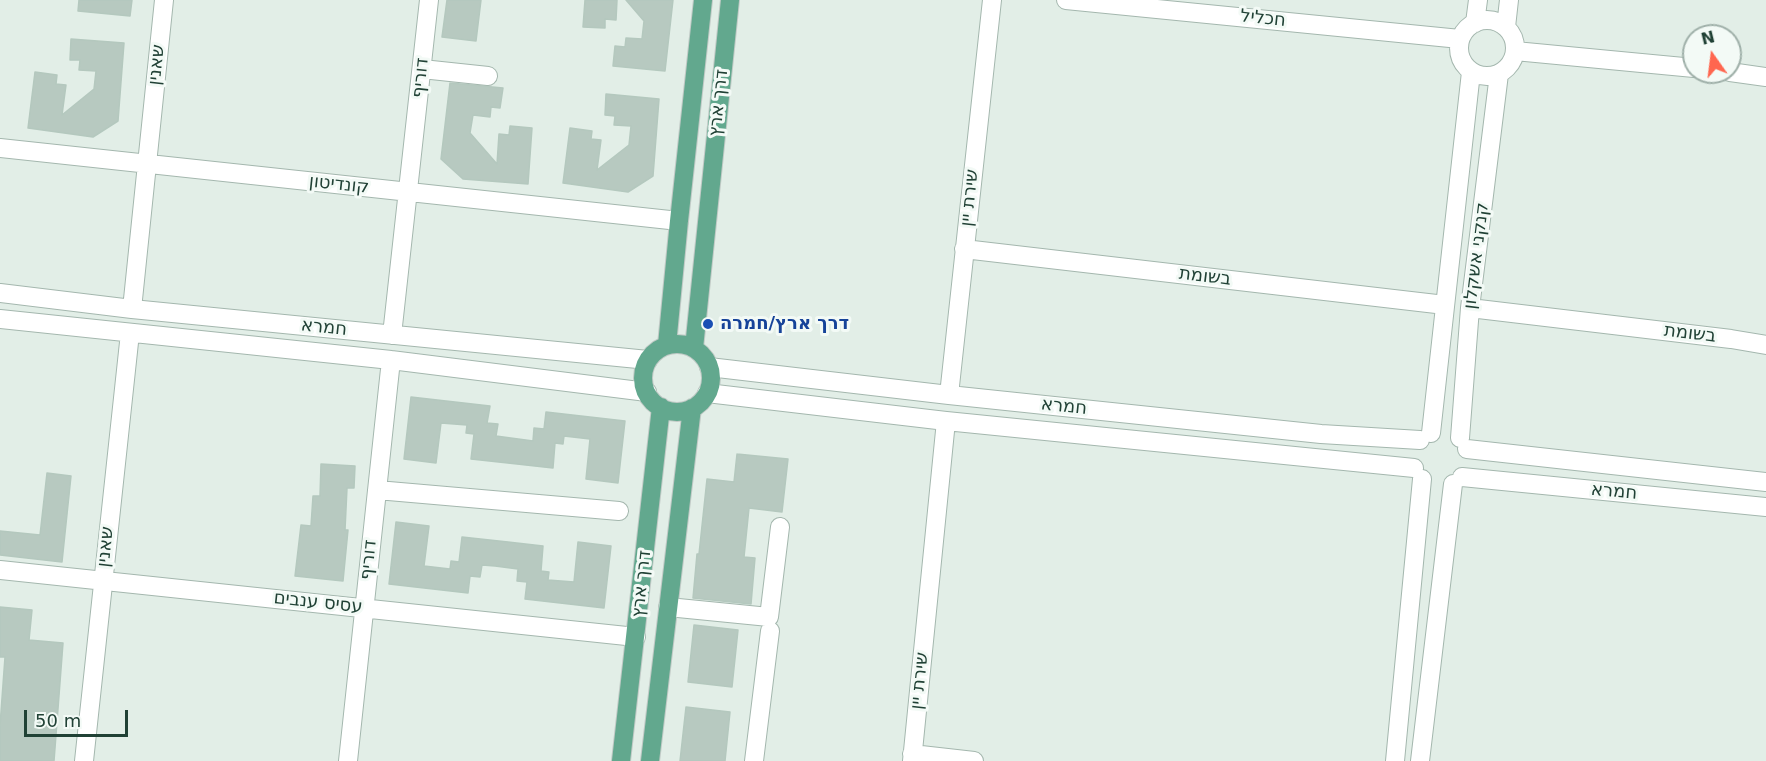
<!DOCTYPE html>
<html>
<head>
<meta charset="utf-8">
<style>
	body { margin:0 }
	#map { position:relative; width:1766px; height:761px; overflow:hidden; background:#e2eee7; font-family:"DejaVu Sans",sans-serif }
	canvas { display:block }
	.north { position:absolute; left:1682px; top:24px; width:60px; height:60px; box-sizing:border-box; background:#f3faf6; border:2px solid #9fb0a9; border-radius:50%; rotate:346deg; font-size:16px; font-weight:700; line-height:24px; text-align:center; color:#204135 }
	.north::after { content:''; display:block; margin:auto; width:21px; height:27px; background:#ff664f; clip-path:polygon(50% 0,100% 100%,50% 72%,0 100%) }
	.scale { position:absolute; left:24px; top:710px; width:104px; height:27px; box-sizing:border-box; border:3px solid #204135; border-top:0; padding-left:8px; font-size:18px; line-height:21px; white-space:nowrap; color:#204135; -webkit-text-stroke:4px #f3faf6; paint-order:stroke }
</style>
</head>
<body>
<div id="map">
<canvas width="1766" height="761"></canvas>
<div class="north">N</div>
<div class="scale">50 m</div>
</div>
<script>
const g = document.querySelector('canvas').getContext('2d');
g.lineJoin = 'round';
function paint(path, color) {
  g.fillStyle = color;
  g.fill(path, 'evenodd');
}
function toPath(rows) {
  const path = new Path2D();
  for (const r of rows) {
    if (r.length === 3) {
      path.moveTo(r[0] + r[2], r[1]);
      path.arc(r[0], r[1], r[2], 0, 2 * Math.PI);
      continue;
    }
    path.moveTo(r[0], r[1]);
    for (let i = 2; i < r.length; i += 2) path.lineTo(r[i], r[i + 1]);
  }
  return path;
}
function trace(path, color, width, dash) {
  g.strokeStyle = color;
  g.lineWidth = width;
  g.lineCap = dash ? 'butt' : 'round';
  g.setLineDash(dash || []);
  g.stroke(path);
}
function label(font, color, halo, rows, align = 'center') {
  g.font = font + ' "DejaVu Sans","Noto Sans Hebrew",sans-serif';
  g.lineWidth = 6;
  g.setLineDash([]);
  g.textBaseline = 'middle';
  g.strokeStyle = halo;
  g.fillStyle = color;
  for (const [text, x, y, turn = 0] of rows) {
    g.save();
    g.translate(x, y);
    g.rotate((+turn || 0) * Math.PI / 180);
    g.textAlign = isNaN(turn) ? turn : align;
    if (halo) g.strokeText(text, 0, 0);
    g.fillText(text, 0, 0);
    g.restore();
  }
}
const building = toPath([
	[79,0,132,0,130,16,78,11,79,0],
	[447,0,481,0,476,41,442,37,447,0],
	[585,0,617,0,616,20,605,19,605,28,583,27,585,0],
	[626,0,673,0,665,71,613,66,615,46,625,47,626,38,642,39,644,21,626,0],
	[71,39,124,43,118,121,93,137,28,128,35,72,57,75,56,84,66,85,62,115,94,89,96,71,79,70,80,60,70,60,71,39],
	[450,83,503,88,500,108,491,107,490,117,473,115,470,133,497,164,499,134,509,135,510,126,532,128,528,184,463,179,441,159,450,83],
	[606,94,659,99,653,176,628,192,563,183,570,128,592,131,591,139,601,140,597,170,629,145,631,126,614,125,615,116,605,115,606,94],
	[411,397,490,406,487,423,498,424,496,436,533,441,534,428,544,429,546,412,625,421,618,483,586,479,590,439,564,436,563,444,555,443,553,468,517,464,471,459,474,434,466,433,467,425,441,423,436,463,404,459,411,397],
	[737,454,788,459,782,512,749,508,744,557,755,558,751,604,693,598,697,554,699,554,707,479,734,482,737,454],
	[321,464,355,466,354,488,347,488,345,530,348,530,343,581,295,576,301,525,311,526,313,496,320,496,321,464],
	[47,473,71,476,62,562,0,555,0,531,40,535,47,473],
	[396,522,429,526,424,566,450,569,451,561,459,562,462,537,508,542,543,546,541,571,549,572,548,580,574,582,578,542,611,546,604,608,525,599,527,582,517,581,518,569,495,566,482,565,480,577,470,576,468,593,389,584,396,522],
	[0,607,32,610,29,640,63,643,54,761,0,761,0,726,5,657,0,657,0,607],
	[694,625,738,630,732,687,688,682,694,625],
	[686,707,730,712,725,761,680,761,686,707]
]);
paint(building, '#b7c9c0');
trace(building, '#b4c8be', 1.5);
const minor = toPath([
	[1066,0,1460,39],
	[1487,48,28],
	[1475,23,1478,0],
	[1506,27,1509,0],
	[1515,51,1694,68],
	[422,69,488,76],
	[1730,72,1766,77],
	[0,148,679,221],
	[964,249,1445,305],
	[0,293,132,309,648,360],
	[1470,308,1731,339,1766,345],
	[132,309,164,0],
	[0,319,391,360,647,392],
	[392,335,429,0],
	[709,367,949,395,1321,434,1420,440],
	[707,393,946,421,1414,468],
	[949,395,992,0],
	[1431,433,1471,72],
	[1460,438,1470,308,1499,74],
	[1467,449,1766,482],
	[1462,477,1766,507],
	[377,490,619,511],
	[0,570,636,637],
	[668,607,769,617,780,527],
	[912,754,974,761],
	[84,761,130,333],
	[348,761,391,360],
	[754,761,770,631],
	[912,761,946,421],
	[1395,761,1422,479],
	[1420,761,1453,484]
]);
const major = toPath([
	[677,378,34],
	[667,345,679,221,703,0],
	[694,348,730,0],
	[621,761,661,407],
	[650,761,692,408]
]);
trace(minor, '#a4b7ae', 20);
trace(major, '#c1cac6', 20);
trace(minor, '#fff', 18);
trace(major, '#62a88e', 18);
for (const [x, y, r, color] of [
	[708,324,6,"#1a4fb4"]
]) {
  const dot = new Path2D();
  dot.arc(x, y, r, 0, 2 * Math.PI);
  g.fillStyle = color;
  g.fill(dot);
  trace(dot, '#f3faf6', 2);
}
label('18px', '#204135', '#f3faf6', [
	["חכליל",1263,19,6],
	["שאנין",157,65,-84],
	["דוריף",421,78,-84],
	["דרך ארץ",719,103,-84],
	["קונדיטון",339,185,6],
	["שירת יין",970,198,-84],
	["קנקני אשקלון",1477,256,-83],
	["בשומת",1205,277,7],
	["חמרא",324,328,6],
	["בשומת",1690,334,7],
	["חמרא",1064,407,6],
	["חמרא",1614,492,5],
	["שאנין",106,547,-84],
	["דוריף",369,560,-84],
	["דרך ארץ",642,584,-84],
	["עסיס ענבים",318,603,6],
	["שירת יין",920,681,-84]
]);
label('bold 18px', '#164399', '#f3faf6', [
	["דרך ארץ/חמרה",720,324]
], 'left');
</script>
</body>
</html>
